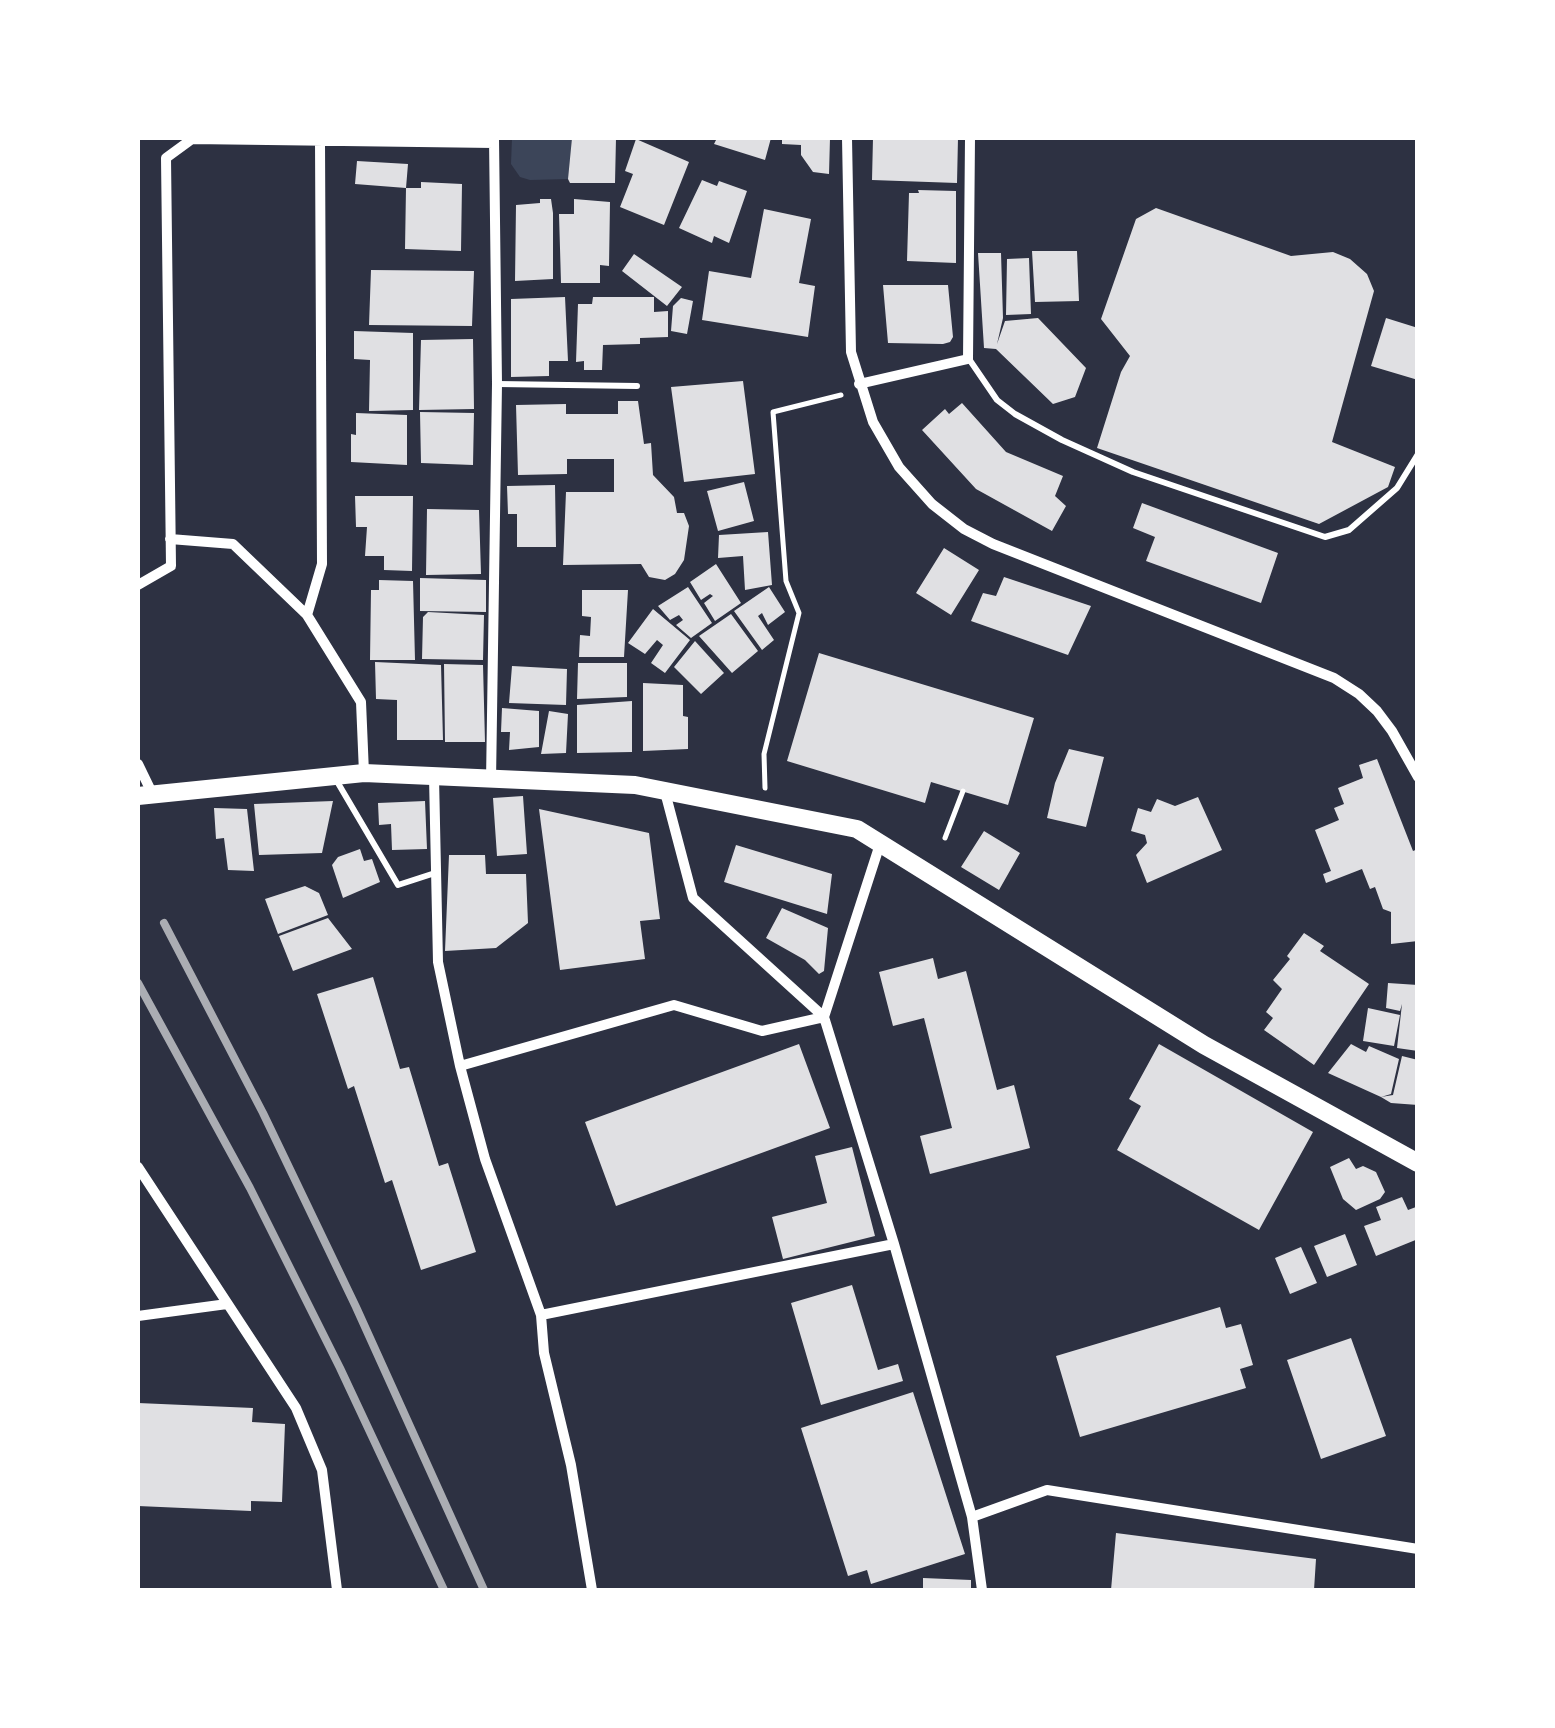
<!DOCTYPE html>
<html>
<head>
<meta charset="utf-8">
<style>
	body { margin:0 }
	#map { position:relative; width:1555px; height:1728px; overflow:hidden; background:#2d3142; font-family:"Source Sans 3",sans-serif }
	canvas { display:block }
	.frame { position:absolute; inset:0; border:140px solid #fff; pointer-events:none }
</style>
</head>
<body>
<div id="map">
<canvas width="1555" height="1728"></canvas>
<div class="frame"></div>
</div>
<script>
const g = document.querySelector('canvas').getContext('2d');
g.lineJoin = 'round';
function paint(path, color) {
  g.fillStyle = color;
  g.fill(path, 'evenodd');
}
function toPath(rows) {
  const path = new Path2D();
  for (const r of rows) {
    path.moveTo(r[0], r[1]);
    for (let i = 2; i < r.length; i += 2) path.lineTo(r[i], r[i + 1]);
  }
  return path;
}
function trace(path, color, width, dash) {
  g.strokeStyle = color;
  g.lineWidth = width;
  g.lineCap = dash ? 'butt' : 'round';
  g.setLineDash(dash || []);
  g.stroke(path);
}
paint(toPath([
	[512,138,572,138,568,179,530,180,520,177,511,164]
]), '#3c4559');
paint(toPath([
	[572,138,616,138,615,183,570,183,568,179],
	[717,138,771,138,765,160,714,144],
	[782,138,830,138,829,174,813,172,801,155,801,145,782,144],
	[873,138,958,138,957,183,872,180],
	[636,139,689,162,664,225,620,207,633,174,625,171],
	[357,161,408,164,406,188,421,188,421,182,462,184,461,251,405,249,406,188,355,184],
	[702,180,717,186,719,181,747,191,729,243,714,236,712,243,679,228],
	[918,190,956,191,956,263,907,261,909,193,919,193],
	[540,199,551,199,553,213,553,279,515,281,516,205,540,203],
	[574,199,610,202,609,266,600,265,600,283,561,283,559,214,574,214],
	[1156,208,1291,256,1333,252,1350,259,1367,274,1374,291,1332,442,1395,467,1388,487,1319,524,1097,448,1121,372,1130,356,1101,319,1136,219],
	[764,209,811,219,799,283,815,286,808,337,702,320,709,271,751,278],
	[1032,251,1077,251,1079,301,1035,302],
	[978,253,1001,253,1003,318,997,344,1005,321,1038,318,1086,368,1075,397,1053,404,996,349,984,348],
	[634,254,682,287,667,306,622,271],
	[1029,258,1031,314,1006,315,1007,259],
	[371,270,474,271,472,326,369,325],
	[883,285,948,285,953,337,950,342,943,344,888,343],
	[565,297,568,361,549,361,549,376,511,377,511,299],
	[593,297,654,297,654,312,668,311,668,337,640,338,640,344,603,345,602,370,584,370,584,361,576,362,578,304,592,304],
	[681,298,693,301,687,334,671,331,673,306],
	[1386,318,1418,328,1418,380,1371,366],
	[354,331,413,333,413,410,369,411,370,360,354,359],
	[473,339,474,409,419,410,421,340],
	[743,381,755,474,684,482,671,387],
	[618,401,638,401,644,444,651,443,653,475,674,497,677,513,684,513,689,526,684,560,675,574,665,580,649,577,641,564,563,565,566,492,614,492,614,459,567,459,567,474,518,475,516,405,566,404,566,414,618,414],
	[962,403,1006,452,1063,476,1055,496,1066,506,1052,531,976,489,922,430,945,409,949,414],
	[420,412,474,413,473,465,421,463],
	[356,413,407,415,407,465,351,462,351,434,356,435],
	[744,482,754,521,718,531,707,491],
	[555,485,556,547,517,547,517,514,508,514,507,486],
	[355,496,413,496,412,571,384,570,384,556,365,556,367,527,356,527],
	[1142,503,1278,553,1261,603,1146,561,1155,537,1133,528],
	[427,509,479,510,481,574,426,575],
	[768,532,772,585,745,590,743,556,718,558,719,535],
	[944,548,979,570,951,615,916,593],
	[716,564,741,603,715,621,704,603,713,596,710,594,701,600,690,582],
	[1004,577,1091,606,1068,655,971,621,983,593,996,596],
	[420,578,486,580,486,612,420,611],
	[379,580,413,581,415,660,370,660,371,590,379,590],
	[688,587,712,623,691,638,676,625,683,620,679,615,670,620,658,606],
	[769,587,785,612,768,625,762,613,758,616,774,640,762,650,734,611],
	[582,590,628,590,624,657,579,657,580,635,590,636,591,617,582,616],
	[653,609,690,640,665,673,651,663,663,645,657,640,645,654,628,643],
	[428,612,484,615,483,660,422,659,423,617],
	[731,614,758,651,732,673,699,636],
	[695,641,724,673,701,694,674,667],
	[819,653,1034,718,1008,805,931,782,925,803,787,761],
	[375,662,441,665,443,740,397,740,397,700,376,699],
	[578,663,627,663,627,697,577,699],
	[444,664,483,665,485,742,445,742],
	[512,666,567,669,566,705,509,703],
	[643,683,683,685,683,716,688,717,688,749,643,751],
	[632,701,632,752,577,753,577,705],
	[502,708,539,711,539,747,509,750,510,732,501,732],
	[549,711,568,714,566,753,541,754],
	[1069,749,1104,757,1086,827,1047,818,1055,783],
	[1377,759,1413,851,1418,849,1418,941,1391,944,1391,912,1383,909,1375,887,1370,889,1362,869,1326,883,1323,874,1331,871,1315,830,1339,820,1334,808,1344,804,1338,788,1363,778,1359,765],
	[523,796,527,854,497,856,493,798],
	[1198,797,1222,850,1147,883,1136,855,1147,843,1145,835,1131,831,1138,808,1151,812,1157,799,1175,806],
	[333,801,322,853,259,855,254,804],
	[425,801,427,849,392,850,391,824,379,825,378,803],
	[214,808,247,809,254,871,228,870,224,838,216,839],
	[539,809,649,833,660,919,640,921,645,959,560,970],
	[984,831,1020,853,999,890,961,867],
	[736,845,832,874,827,914,724,882],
	[360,849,364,861,372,859,380,882,343,898,332,865,338,857],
	[449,855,485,855,486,874,526,874,528,923,496,948,445,951],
	[305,886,319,893,328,915,278,934,265,899],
	[782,908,828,928,824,971,819,974,805,960,766,938],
	[328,918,352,949,293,971,279,936],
	[1304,933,1324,946,1320,951,1369,984,1314,1065,1264,1030,1273,1018,1266,1012,1282,989,1273,980,1290,959,1287,956],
	[933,958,938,979,966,971,997,1090,1014,1085,1030,1148,930,1174,920,1136,952,1128,924,1018,893,1026,879,972],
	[373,977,400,1069,409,1067,439,1166,448,1163,476,1252,421,1270,392,1180,385,1183,354,1086,348,1089,317,994],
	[1388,983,1418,985,1418,1051,1397,1048,1402,1004,1400,1011,1386,1008],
	[1368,1008,1400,1015,1394,1046,1363,1041],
	[799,1044,830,1128,616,1206,585,1122],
	[1159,1044,1313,1132,1259,1230,1117,1150,1141,1106,1129,1099],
	[1351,1044,1366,1052,1369,1046,1399,1059,1391,1094,1381,1097,1328,1073],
	[1402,1056,1418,1060,1418,1105,1391,1103,1381,1097,1393,1095],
	[852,1147,875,1236,783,1259,772,1217,827,1203,815,1156],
	[1349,1158,1356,1169,1363,1166,1376,1172,1385,1192,1380,1199,1356,1210,1343,1199,1330,1167],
	[1402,1197,1408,1210,1416,1207,1418,1210,1418,1239,1376,1256,1364,1226,1381,1220,1376,1207],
	[1345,1234,1357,1265,1327,1277,1314,1246],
	[1301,1247,1317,1283,1290,1294,1275,1258],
	[852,1285,878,1370,898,1364,903,1381,821,1405,791,1303],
	[1220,1307,1226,1328,1241,1324,1253,1365,1240,1369,1246,1388,1080,1437,1056,1356],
	[1351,1338,1386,1436,1321,1459,1287,1360],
	[913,1392,965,1554,871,1584,867,1570,848,1576,801,1428],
	[138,1403,253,1408,252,1422,285,1424,282,1502,251,1501,251,1511,138,1506],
	[1116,1533,1316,1559,1314,1590,1111,1590],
	[923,1578,971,1580,971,1590,923,1590]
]), '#e0e0e3');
trace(toPath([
	[765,788,764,754,799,613,786,581,773,412,841,395],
	[945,838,963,791]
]), '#fff', 5);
trace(toPath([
	[969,359,997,400,1015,414,1062,440,1133,472,1325,537,1349,530,1397,488,1418,454],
	[498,384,637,386],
	[335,778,398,885,435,873]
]), '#fff', 6);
trace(toPath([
	[847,138,851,352,873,422,899,467,932,504,964,529,993,544,1334,678,1359,694,1377,711,1392,731,1418,777],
	[320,141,322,564,307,615,361,702,364,773],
	[859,384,968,359,970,138],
	[170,539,233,544,307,615],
	[138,585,171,566,166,158,192,139,494,143],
	[138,764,153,795],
	[434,777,438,962,460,1066,485,1159,541,1315,544,1353,571,1465,592,1590],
	[491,781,497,384,494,138],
	[665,792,693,898,824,1017],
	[880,844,824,1017,894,1244,972,1517,982,1590],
	[460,1066,674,1005,762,1031,824,1017],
	[138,1167,296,1408,322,1470,337,1590],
	[541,1315,894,1244],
	[138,1316,227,1304],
	[972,1517,1047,1490,1418,1549]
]), '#fff', 10);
trace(toPath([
	[138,796,364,773,635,785,857,829,1204,1045,1418,1163]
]), '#fff', 18);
trace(toPath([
	[164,923,263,1113,356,1307,484,1590],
	[138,983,250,1188,340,1368,444,1590]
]), '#abadb3', 8);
</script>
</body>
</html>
